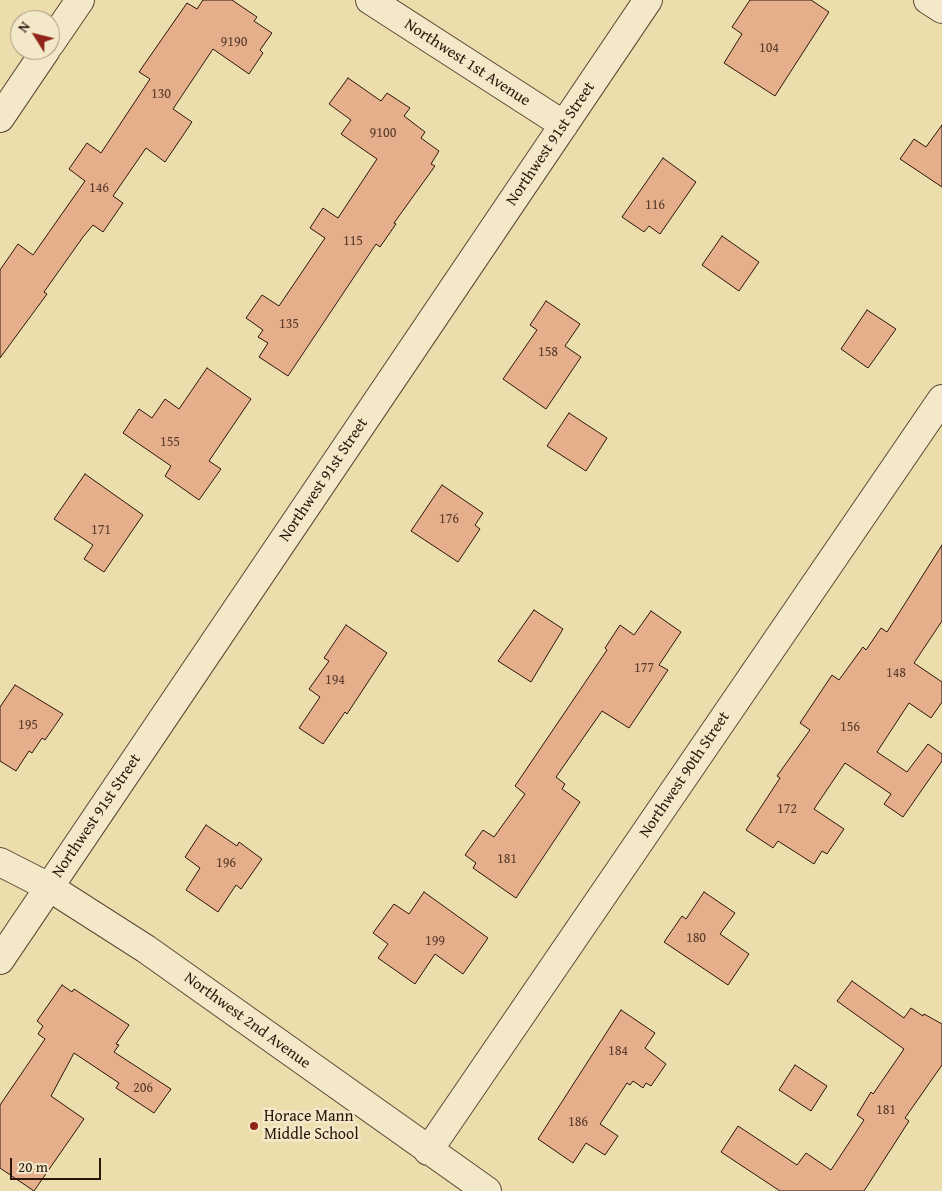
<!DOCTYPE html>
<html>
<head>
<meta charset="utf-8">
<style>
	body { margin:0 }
	#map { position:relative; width:942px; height:1191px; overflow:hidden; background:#ecddac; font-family:"Gentium Book Plus",serif }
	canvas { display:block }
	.north { position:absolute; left:10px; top:10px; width:50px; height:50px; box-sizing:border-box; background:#f3e9c9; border:1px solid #a3957d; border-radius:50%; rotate:306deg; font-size:14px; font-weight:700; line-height:20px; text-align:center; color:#2c160c }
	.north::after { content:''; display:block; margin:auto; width:18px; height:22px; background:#8f2418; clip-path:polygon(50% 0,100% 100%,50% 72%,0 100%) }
	.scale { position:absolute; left:10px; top:1158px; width:91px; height:22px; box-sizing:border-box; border:2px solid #2c160c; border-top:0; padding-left:6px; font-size:15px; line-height:18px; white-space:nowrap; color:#2c160c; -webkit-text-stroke:4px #f3e9c9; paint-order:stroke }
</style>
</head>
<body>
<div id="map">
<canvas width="942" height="1191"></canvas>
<div class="north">N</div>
<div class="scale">20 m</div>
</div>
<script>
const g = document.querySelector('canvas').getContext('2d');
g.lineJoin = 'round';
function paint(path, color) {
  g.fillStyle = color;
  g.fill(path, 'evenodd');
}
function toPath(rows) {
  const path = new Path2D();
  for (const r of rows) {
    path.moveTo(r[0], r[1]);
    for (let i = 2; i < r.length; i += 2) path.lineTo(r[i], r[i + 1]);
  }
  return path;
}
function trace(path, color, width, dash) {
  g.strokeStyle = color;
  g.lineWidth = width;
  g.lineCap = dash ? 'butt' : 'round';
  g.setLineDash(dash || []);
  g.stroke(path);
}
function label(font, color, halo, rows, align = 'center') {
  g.font = font + ' "Gentium Book Plus",serif';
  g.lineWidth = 5;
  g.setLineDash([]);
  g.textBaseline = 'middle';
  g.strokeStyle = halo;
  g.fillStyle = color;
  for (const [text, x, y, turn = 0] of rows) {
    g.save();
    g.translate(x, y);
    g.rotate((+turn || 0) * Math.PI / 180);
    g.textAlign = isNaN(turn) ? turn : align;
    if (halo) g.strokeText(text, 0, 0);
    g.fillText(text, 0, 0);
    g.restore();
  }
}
const building = toPath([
	[203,0,232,0,257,17,254,21,272,33,260,50,263,53,249,74,213,49,173,109,192,122,165,162,146,148,113,196,123,203,103,232,93,225,83,237,44,292,47,294,0,358,0,270,18,244,33,255,85,181,69,169,87,143,101,153,150,79,139,72,187,3,197,9,203,0],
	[750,0,811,0,829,12,775,96,724,63,742,34,732,27,750,0],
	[348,78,381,101,387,93,410,108,404,116,425,132,421,138,439,151,431,164,435,166,394,223,396,224,380,247,376,244,288,376,259,357,268,343,258,337,263,330,246,318,262,295,279,306,325,238,310,228,323,208,338,218,377,159,341,134,351,120,329,104,348,78],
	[942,125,942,187,900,159,914,139,926,147,942,125],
	[663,158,696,182,660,234,649,226,644,232,622,217,663,158],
	[722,236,759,262,739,291,702,265,722,236],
	[546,301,580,324,565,346,581,357,546,409,503,379,537,330,530,325,546,301],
	[867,310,896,329,868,368,841,349,867,310],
	[207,368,251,399,209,461,221,469,199,500,165,476,171,466,123,433,139,409,152,418,165,399,179,409,207,368],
	[569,413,607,438,586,471,547,446,569,413],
	[85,474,143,515,104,572,84,559,93,545,54,519,85,474],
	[442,485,483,513,475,525,480,529,458,562,411,531,442,485],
	[942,545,942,621,914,663,942,682,942,702,931,718,909,703,877,752,907,772,928,744,942,754,942,761,903,817,884,804,891,794,845,763,814,809,844,829,827,854,822,851,814,864,778,841,773,848,746,830,780,778,777,776,810,730,800,723,832,675,839,680,863,647,866,650,881,628,887,632,942,545],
	[534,610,563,629,531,682,498,661,534,610],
	[651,611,681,632,659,665,668,670,629,728,602,711,556,777,565,784,562,789,580,802,516,898,473,868,476,863,465,855,483,830,494,837,525,794,515,786,607,650,605,648,620,625,634,635,651,611],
	[346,625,387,653,347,714,345,712,323,744,299,728,320,697,309,689,329,661,324,658,346,625],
	[15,685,63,714,45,740,42,738,32,753,29,751,16,771,0,761,0,707,15,685],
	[206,825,237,846,239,842,262,859,241,889,236,885,218,912,186,890,200,868,185,857,206,825],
	[424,892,488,938,463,974,435,954,415,984,378,958,388,944,373,933,394,904,409,914,424,892],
	[704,892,735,913,720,934,749,954,728,985,664,942,682,916,686,919,704,892],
	[852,981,904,1018,911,1008,923,1016,924,1014,942,1024,942,1065,905,1118,909,1121,864,1191,780,1191,721,1152,738,1126,797,1165,806,1153,831,1170,864,1120,857,1115,871,1092,873,1094,904,1049,837,1001,852,981],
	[62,985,72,992,74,989,129,1025,116,1044,119,1045,114,1052,171,1089,154,1113,116,1088,119,1083,74,1053,51,1096,84,1119,34,1191,0,1168,0,1105,45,1039,38,1034,43,1026,37,1021,62,985],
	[621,1010,655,1033,645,1048,666,1064,651,1086,646,1083,643,1088,633,1081,630,1085,627,1083,600,1124,618,1136,605,1155,586,1143,573,1163,538,1139,621,1010],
	[795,1065,827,1086,811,1111,779,1090,795,1065]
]);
paint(building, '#e6af8b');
trace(building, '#2c160c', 1);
const minor = toPath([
	[370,0,564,125],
	[928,0,942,9],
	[50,44,80,0],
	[0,118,46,50],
	[0,862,49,887,146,949,487,1191],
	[0,960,648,0],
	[428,1151,942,399]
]);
trace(minor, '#5c4834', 30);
trace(minor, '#f3e9c9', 28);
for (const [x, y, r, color] of [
	[254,1126,5,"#8f2418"]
]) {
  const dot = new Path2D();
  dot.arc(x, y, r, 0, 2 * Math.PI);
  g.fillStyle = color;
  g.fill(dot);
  trace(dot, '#f3e9c9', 2);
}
label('14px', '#5a3c2c', null, [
	["9190",234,42],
	["104",769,48],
	["130",161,94],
	["9100",383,133],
	["146",99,188],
	["116",655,205],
	["115",353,241],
	["135",289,324],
	["158",548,352],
	["155",170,442],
	["176",449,519],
	["171",101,530],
	["177",644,668],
	["148",896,673],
	["194",335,680],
	["195",28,725],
	["156",850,727],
	["172",787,809],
	["181",507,859],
	["196",226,863],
	["180",696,938],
	["199",435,941],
	["184",618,1051],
	["206",143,1088],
	["181",886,1110],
	["186",578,1122]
]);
label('16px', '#2c160c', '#f3e9c9', [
	["Northwest 1st Avenue",467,63,33],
	["Northwest 91st Street",551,144,-56],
	["Northwest 91st Street",324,480,-56],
	["Northwest 90th Street",685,775,-56],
	["Northwest 91st Street",97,816,-56],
	["Northwest 2nd Avenue",247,1021,36]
]);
label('16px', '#2c160c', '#f3e9c9', [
	["Horace Mann",264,1117],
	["Middle School",264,1135]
], 'left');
</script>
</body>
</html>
